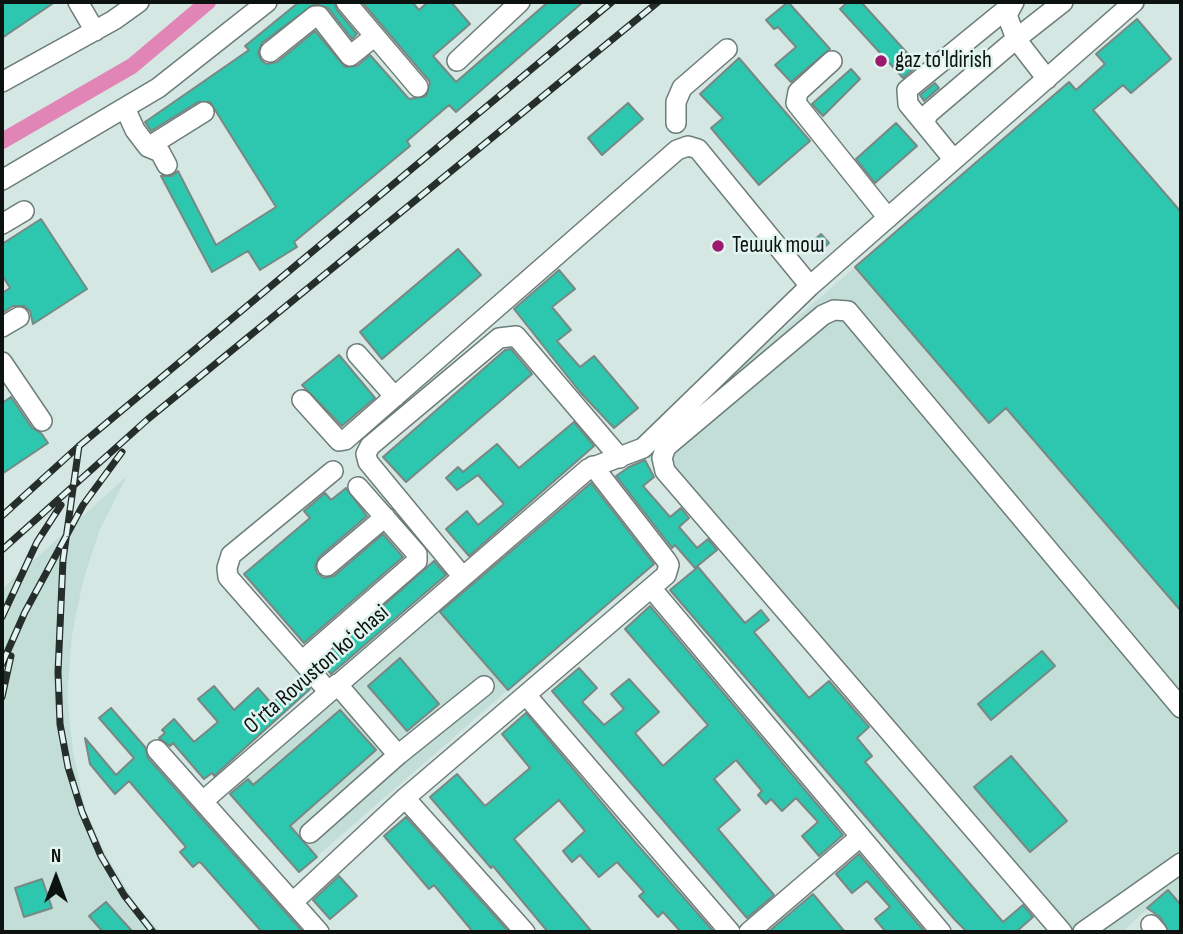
<!DOCTYPE html>
<html>
<head>
<meta charset="utf-8">
<style>
	body { margin:0 }
	#map { position:relative; width:1183px; height:934px; overflow:hidden; background:#d5e7e2; font-family:"Sofia Sans Condensed",sans-serif }
	canvas { display:block }
	.frame { position:absolute; inset:0; border:4px solid #0b1210; pointer-events:none }
	.north { position:absolute; left:21px; top:843px; width:70px; height:70px; -webkit-text-stroke:5px #e2f4ef; paint-order:stroke; rotate:0deg; font-size:19px; font-weight:700; line-height:28px; text-align:center; color:#0b1210 }
	.north::after { content:''; display:block; margin:auto; width:24px; height:32px; background:#0b1210; clip-path:polygon(50% 0,100% 100%,50% 72%,0 100%) }
</style>
</head>
<body>
<div id="map">
<canvas width="1183" height="934"></canvas>
<div class="frame"></div>
<div class="north">N</div>
</div>
<script>
const g = document.querySelector('canvas').getContext('2d');
g.lineJoin = 'round';
function paint(path, color) {
  g.fillStyle = color;
  g.fill(path, 'evenodd');
}
function toPath(rows) {
  const path = new Path2D();
  for (const r of rows) {
    path.moveTo(r[0], r[1]);
    for (let i = 2; i < r.length; i += 2) path.lineTo(r[i], r[i + 1]);
  }
  return path;
}
function trace(path, color, width, dash) {
  g.strokeStyle = color;
  g.lineWidth = width;
  g.lineCap = dash ? 'butt' : 'round';
  g.setLineDash(dash || []);
  g.stroke(path);
}
function label(font, color, halo, rows, align = 'center') {
  g.font = font + ' "Sofia Sans Condensed",sans-serif';
  g.lineWidth = 5;
  g.setLineDash([]);
  g.textBaseline = 'middle';
  g.strokeStyle = halo;
  g.fillStyle = color;
  for (const [text, x, y, turn = 0] of rows) {
    g.save();
    g.translate(x, y);
    g.rotate((+turn || 0) * Math.PI / 180);
    g.textAlign = isNaN(turn) ? turn : align;
    if (halo) g.strokeText(text, 0, 0);
    g.fillText(text, 0, 0);
    g.restore();
  }
}
paint(toPath([
	[1137,19,1171,59,1131,93,1123,85,1094,110,1181,212,1181,905,1168,890,1122,932,1057,932,643,451,1069,82,1076,89,1105,64,1096,54],
	[590,474,662,556,299,872,226,789],
	[127,476,100,529,83,581,72,635,67,697,73,751,85,809,107,857,137,906,161,932,2,932,2,589]
]), '#c2ded7');
trace(toPath([
	[2,141,132,66,208,2]
]), '#e185b6', 16);
const building = toPath([
	[2,2,55,2,2,38,2,2],
	[299,2,334,2,337,10,357,34,352,39,328,8,314,4,262,43,258,53,261,60,266,64,277,62,315,31,345,67,357,66,370,55,409,99,426,96,430,82,362,2,412,2,419,10,428,2,451,2,470,24,433,56,456,82,548,2,583,2,456,112,449,105,407,141,410,146,294,242,297,247,260,270,248,251,212,272,161,176,172,176,178,171,216,245,276,207,210,102,198,102,151,131,145,122,249,50,245,46,299,2],
	[788,2,830,49,791,82,775,65,796,47,778,27,774,29,766,20,788,2],
	[848,2,861,2,918,65,903,78,840,9,848,2],
	[1137,19,1171,59,1131,93,1123,85,1093,110,1181,212,1181,611,1006,408,989,423,855,267,1069,82,1076,90,1105,64,1096,54,1137,19],
	[739,58,810,141,759,185,711,128,723,118,700,94,739,58],
	[851,69,860,79,823,116,812,104,851,69],
	[935,83,939,88,924,101,920,95,935,83],
	[628,103,643,119,602,155,588,138,628,103],
	[896,123,917,146,875,183,856,159,896,123],
	[41,219,87,289,33,324,30,311,24,306,13,306,2,313,2,293,10,288,2,275,2,244,41,219],
	[821,234,829,243,821,250,813,241,821,234],
	[458,249,481,275,382,359,360,332,458,249],
	[559,270,575,289,552,307,571,330,557,341,580,367,594,356,638,408,614,428,580,392,514,309,559,270],
	[511,349,532,374,406,482,383,457,505,350,511,349],
	[339,355,375,398,342,426,302,385,339,355],
	[11,397,32,428,41,433,48,443,2,474,2,403,11,397],
	[574,422,594,446,469,556,446,529,467,511,478,525,504,504,478,475,457,490,446,478,458,467,463,472,497,444,519,468,574,422],
	[645,460,654,477,643,486,670,517,681,508,689,518,679,527,697,548,708,539,717,550,695,568,675,545,672,548,616,476,629,467,645,460],
	[591,483,654,564,508,690,440,612,591,483],
	[346,488,367,516,319,557,315,567,317,573,324,578,334,576,383,534,403,557,304,643,244,574,310,518,304,511,325,493,331,500,346,488],
	[434,561,446,575,331,674,320,661,434,561],
	[698,567,745,623,761,610,769,620,754,632,809,698,829,681,869,727,857,738,872,756,865,762,1003,922,1023,905,1033,917,1016,932,967,932,955,920,670,590,698,567],
	[650,606,843,835,819,856,802,836,818,822,796,798,782,811,771,799,766,804,758,795,762,791,736,760,714,779,740,810,718,829,774,895,747,918,552,691,579,668,597,688,582,702,604,725,624,709,611,694,629,679,659,712,635,733,663,766,708,725,625,629,650,606],
	[1042,651,1055,666,991,720,978,704,1042,651],
	[400,658,439,704,407,731,368,686,400,658],
	[300,678,310,689,214,776,212,773,204,779,173,743,170,746,159,738,165,733,162,730,174,719,194,742,218,722,198,699,214,686,234,710,258,688,272,704,300,678],
	[111,708,145,747,148,758,303,932,262,932,202,864,199,862,193,867,180,852,186,847,129,781,115,794,90,764,85,738,116,775,134,758,99,718,111,708],
	[340,710,376,750,290,826,317,857,299,872,230,794,248,779,253,785,340,710],
	[526,713,635,842,714,932,681,932,663,912,658,917,639,896,644,892,617,862,599,877,580,855,572,862,563,851,585,831,559,800,514,839,592,932,548,932,493,866,491,868,430,797,457,774,485,806,530,768,502,734,526,713],
	[1011,756,1067,821,1030,852,974,787,1011,756],
	[406,817,509,932,473,932,434,885,429,889,384,836,406,817],
	[859,854,925,932,886,932,875,919,890,907,867,881,852,893,836,874,859,854],
	[339,876,357,896,330,919,313,900,339,876],
	[42,879,52,908,24,917,15,888,42,879],
	[1168,890,1181,905,1181,932,1169,932,1160,917,1147,908,1168,890],
	[813,894,845,932,768,932,813,894],
	[106,902,121,919,133,932,103,932,89,916,106,902]
]);
paint(building, '#2dc6ae');
trace(building, '#788884', 2);
const minor = toPath([
	[78,2,95,31],
	[346,2,418,87],
	[1014,2,1007,15,1016,39,1063,2],
	[270,52,315,16,319,16,350,56,375,36],
	[457,61,520,2],
	[832,61,798,92,796,103,888,218],
	[2,82,114,20,139,2],
	[125,108,135,130,148,147,160,152,167,165],
	[676,123,676,102,682,88,727,49],
	[927,127,908,104,907,90,1010,6,1009,2],
	[148,147,204,112],
	[954,160,927,127,925,120,929,113,1016,39,1047,79],
	[2,180,158,88,267,2],
	[2,224,24,211],
	[2,327,19,317],
	[357,354,395,397],
	[2,362,42,421],
	[302,400,339,441,345,440,677,150,688,146,698,149,810,286],
	[327,566,385,517],
	[463,577,368,462,366,454,370,446,499,338,516,336,620,458],
	[652,589,941,932],
	[302,661,417,561,417,554,358,487],
	[337,684,398,755],
	[329,692,228,577,227,568,231,555,333,471],
	[526,695,730,932],
	[157,750,319,932],
	[405,798,525,932],
	[203,801,588,469,643,448,810,286,1134,2],
	[310,833,398,755,484,686],
	[293,902,405,798,666,575,669,565,666,560,593,466],
	[1151,925,1157,932],
	[749,932,860,837],
	[1062,932,665,471,662,458,666,447,823,315,834,310,848,311,1181,708],
	[1083,932,1181,863]
]);
trace(minor, '#6d7d79', 22);
trace(minor, '#fff', 19);
const rail = toPath([
	[79,446,63,560,58,672,60,724,68,767,82,812,101,856,124,895,153,932],
	[2,516,79,446,612,2],
	[2,550,148,419,658,2],
	[2,617,37,542,61,505],
	[2,664,25,612,83,505,122,452],
	[2,697,11,656]
]);
trace(rail, '#262e2c', 7);
trace(rail, '#e2f4ef', 4.5, [13]);
for (const [x, y, r, color] of [
	[881,61,7,"#9c1a6d"],
	[718,246,7,"#9c1a6d"]
]) {
  const dot = new Path2D();
  dot.arc(x, y, r, 0, 2 * Math.PI);
  g.fillStyle = color;
  g.fill(dot);
  trace(dot, '#e2f4ef', 2.5);
}
label('23px', '#0b1210', '#e2f4ef', [
	["gaz to'ldirish",895,61],
	["Тешик тош",732,246]
], 'left');
label('23px', '#0b1210', '#e2f4ef', [
	["Oʻrta Rovuston koʻchasi",317,670,-41]
]);
</script>
</body>
</html>
